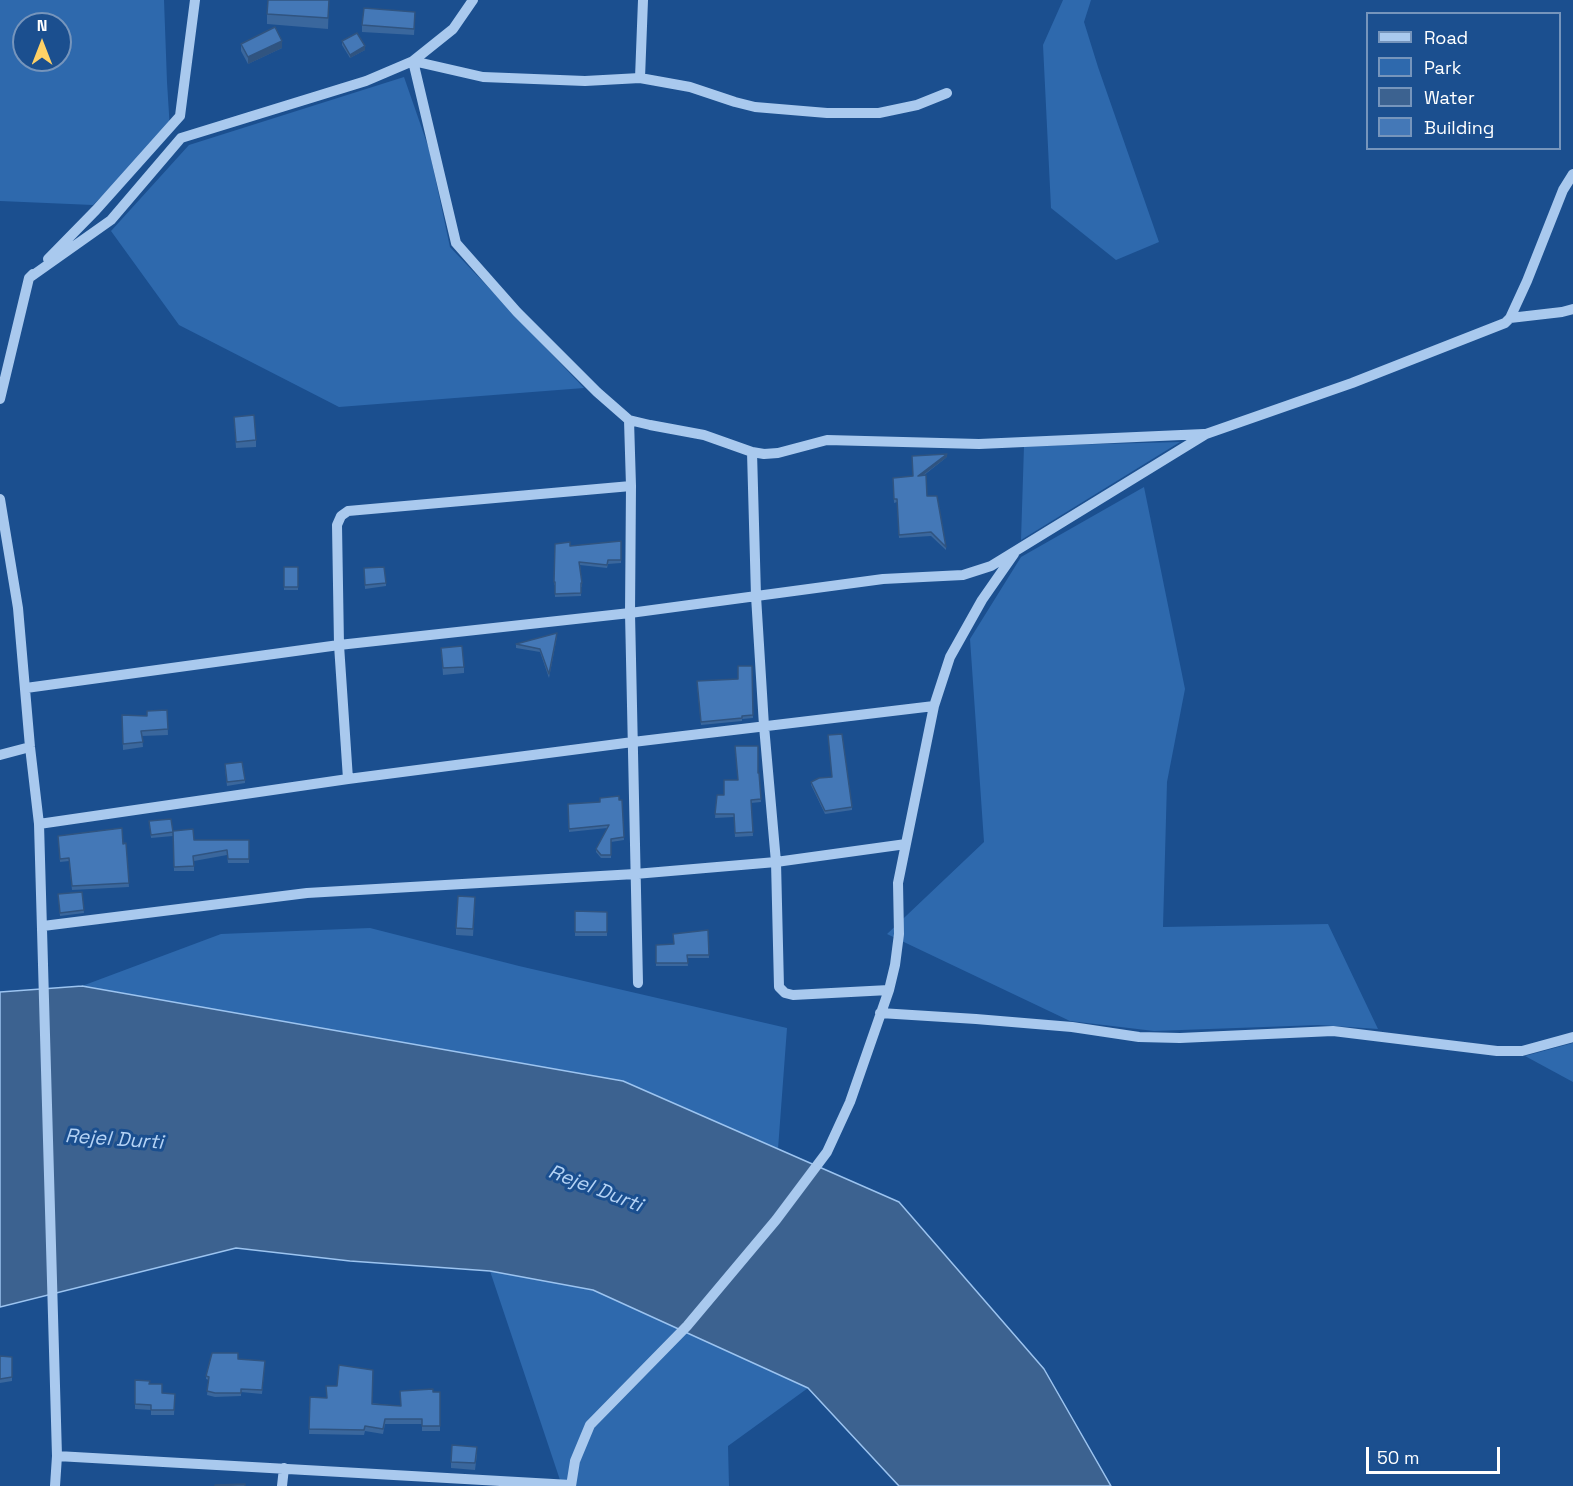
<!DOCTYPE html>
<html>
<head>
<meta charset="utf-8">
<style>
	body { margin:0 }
	#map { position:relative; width:1573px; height:1486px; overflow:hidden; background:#1b4f8f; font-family:"Space Grotesk",sans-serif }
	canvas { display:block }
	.legend { position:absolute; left:1366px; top:12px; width:195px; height:138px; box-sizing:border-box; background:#1b4f8f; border:2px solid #7695bc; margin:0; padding:8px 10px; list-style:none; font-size:18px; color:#fff }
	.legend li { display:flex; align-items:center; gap:12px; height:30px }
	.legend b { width:30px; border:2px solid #7695bc }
	.north { position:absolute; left:12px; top:12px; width:60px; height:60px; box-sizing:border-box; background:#1b4f8f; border:2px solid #7695bc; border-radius:50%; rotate:0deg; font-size:16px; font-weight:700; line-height:24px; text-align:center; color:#fff }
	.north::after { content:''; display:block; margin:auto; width:21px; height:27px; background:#ffd166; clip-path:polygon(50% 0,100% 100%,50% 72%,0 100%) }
	.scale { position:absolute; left:1366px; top:1447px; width:134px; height:27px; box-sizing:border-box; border:3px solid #fff; border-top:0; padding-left:8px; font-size:18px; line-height:21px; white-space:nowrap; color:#fff; -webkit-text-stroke:4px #1b4f8f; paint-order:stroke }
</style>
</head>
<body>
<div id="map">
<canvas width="1573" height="1486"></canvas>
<ul class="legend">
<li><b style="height:8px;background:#a9c9ee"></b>Road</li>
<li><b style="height:16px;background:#2e69ad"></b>Park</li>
<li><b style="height:16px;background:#3c6290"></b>Water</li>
<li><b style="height:16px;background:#4478b7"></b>Building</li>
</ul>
<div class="north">N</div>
<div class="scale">50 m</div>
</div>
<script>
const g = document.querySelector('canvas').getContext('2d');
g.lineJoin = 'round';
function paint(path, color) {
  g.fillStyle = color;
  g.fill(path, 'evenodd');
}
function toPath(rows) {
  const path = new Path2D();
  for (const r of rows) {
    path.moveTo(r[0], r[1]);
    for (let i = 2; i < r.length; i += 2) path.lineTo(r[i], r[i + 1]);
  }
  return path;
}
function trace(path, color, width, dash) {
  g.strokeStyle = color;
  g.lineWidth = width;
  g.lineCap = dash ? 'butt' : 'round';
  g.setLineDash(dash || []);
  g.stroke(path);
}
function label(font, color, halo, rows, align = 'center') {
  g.font = font + ' "Space Grotesk",sans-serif';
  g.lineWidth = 6;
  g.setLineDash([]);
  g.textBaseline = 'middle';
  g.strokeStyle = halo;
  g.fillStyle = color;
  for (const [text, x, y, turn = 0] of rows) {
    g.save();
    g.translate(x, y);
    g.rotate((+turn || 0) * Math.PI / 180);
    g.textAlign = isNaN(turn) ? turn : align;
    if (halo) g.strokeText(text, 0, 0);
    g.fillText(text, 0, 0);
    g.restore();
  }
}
paint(toPath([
	[0,0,164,0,167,82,170,130,93,205,0,201],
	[24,24,60,24,60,60,24,60],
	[1063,0,1091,0,1084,22,1098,67,1159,242,1116,260,1051,208,1043,45],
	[404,77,429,149,450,247,584,388,339,407,179,325,111,231,189,145],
	[1180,442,1021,540,1024,446],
	[1144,487,1185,689,1167,782,1163,927,1328,924,1378,1029,1319,1025,1154,1031,1070,1021,887,934,984,842,970,639,1021,557],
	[370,928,519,966,787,1028,778,1149,623,1081,82,986,221,934],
	[1573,1043,1573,1082,1525,1056],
	[490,1271,593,1290,808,1388,728,1446,729,1486,562,1486]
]), '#2e69ad');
const water = toPath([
	[82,986,623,1081,899,1202,1044,1369,1111,1486,899,1486,808,1388,593,1290,490,1271,350,1261,236,1248,0,1307,0,992,82,986]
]);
paint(water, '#3c6290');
trace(water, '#9cc4f0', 1.5);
trace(toPath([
	[413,61,456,243,517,312,597,392,629,420,650,425,704,435,752,452,764,454,778,453,827,440,979,444,1204,434],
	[413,61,483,77,585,81,640,78,690,87,735,102,755,107,827,113,879,113,917,105,947,93],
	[640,78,643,0],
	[48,259,96,210,180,116,195,0],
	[29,278,111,220,181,138,366,81,413,61,453,29,473,0],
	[1510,318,1562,312,1573,309],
	[0,399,29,278,33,274],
	[629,420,631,486,630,613,638,983],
	[752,452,756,596,764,726,776,862,779,987,785,993,793,995,889,990],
	[0,499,18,608,30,747,39,824,57,1456,55,1486],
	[26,688,339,645,630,613,883,579,963,575,991,566,1206,434,1352,383,1505,323,1510,318,1527,281,1563,190,1573,174],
	[0,755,30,747],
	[348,779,339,645,337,525,341,516,348,511,631,486],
	[39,824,348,779,633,742,934,706],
	[43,926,307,893,635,874,776,862,906,844],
	[880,1013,976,1019,1072,1027,1139,1037,1180,1038,1333,1031,1497,1051,1522,1051,1573,1037],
	[57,1456,571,1485],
	[282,1486,284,1468],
	[571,1486,575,1461,590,1425,687,1326,776,1220,827,1152,850,1102,889,990,895,965,899,934,898,883,934,706,950,657,982,600,1014,554]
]), '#a9c9ee', 10);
paint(toPath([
	[329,0,328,29,267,24,267,14],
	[415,19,414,35,362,32,362,25],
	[342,41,365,50,350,58,342,45],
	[241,44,282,48,248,64,241,51],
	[234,417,256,440,256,447,236,448],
	[947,457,923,476,927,496,946,547,946,550,931,536,899,538,897,502,894,503,893,478,913,476],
	[621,541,621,563,608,564,607,568,580,565,582,583,582,587,581,587,581,596,555,597,555,585,554,585,554,582,570,546],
	[284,567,298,567,298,590,284,590],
	[364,568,386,583,386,586,365,589],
	[557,636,549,678,540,652,516,648,516,644],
	[441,648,464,667,464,673,443,675],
	[752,666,753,718,742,719,742,721,701,725,697,684,738,679],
	[167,710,168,735,142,736,143,747,123,750,122,715,147,716],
	[225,768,245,780,245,783,227,786],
	[758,773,759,773,761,802,751,803,753,836,735,837,734,817,715,818,717,795,724,795,738,780],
	[811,782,852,807,852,810,825,814,811,785],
	[619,800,622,800,624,840,611,842,611,858,601,858,596,852,596,849,607,828,569,832,568,804,600,802],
	[171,819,173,836,151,838,149,821],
	[173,831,194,840,249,840,249,863,228,863,227,855,194,861,194,871,174,871],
	[58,836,126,843,129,887,72,890,69,861,60,862],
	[82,892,84,913,60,916,58,894],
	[475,904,473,936,456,935,456,928],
	[575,911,607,912,607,936,575,936],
	[708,930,709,958,687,958,688,966,656,966,656,945,674,944],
	[0,1356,12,1357,12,1381,0,1383],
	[238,1359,265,1361,262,1394,241,1392,241,1396,215,1397,207,1395,209,1380,206,1379,206,1376],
	[135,1380,149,1384,162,1393,175,1394,174,1415,151,1415,151,1410,135,1409],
	[433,1392,440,1392,440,1431,422,1431,422,1424,385,1424,383,1434,365,1431,364,1435,309,1434,310,1397,400,1406],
	[477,1454,475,1470,451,1468,451,1462]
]), '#3a679d');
paint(toPath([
	[282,41,282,48,248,64,248,57],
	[365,46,365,50,350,58,350,55],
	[947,454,947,457,918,479,918,476]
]), '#305480');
const building = toPath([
	[268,0,329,0,328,18,267,14,268,0],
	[364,8,415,12,414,29,362,25,364,8],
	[275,27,282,41,248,57,241,44,275,27],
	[357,33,365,46,350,55,342,41,357,33],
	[254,415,256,440,236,442,234,417,254,415],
	[947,454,918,476,926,475,927,496,937,496,946,547,931,532,899,535,897,499,894,499,893,478,913,476,912,456,947,454],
	[621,541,621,560,608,560,607,565,579,562,582,583,581,583,581,593,555,594,555,582,554,582,555,544,570,542,570,546,621,541],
	[284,567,298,567,298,587,284,587,284,567],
	[384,567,386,583,365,585,364,568,384,567],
	[557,633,549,674,540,649,516,644,557,633],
	[462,646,464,667,443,668,441,648,462,646],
	[738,666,752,666,753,715,742,716,742,718,701,722,697,681,738,679,738,666],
	[167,710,168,729,141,731,143,742,123,744,122,715,147,716,147,711,167,710],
	[842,734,852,807,825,811,811,782,819,778,832,777,828,735,842,734],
	[735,746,758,746,758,773,759,773,761,799,751,800,753,832,735,833,734,814,715,814,717,795,724,795,724,780,738,780,735,746],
	[242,762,245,780,227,782,225,764,242,762],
	[619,796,619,800,622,800,624,837,611,839,611,855,601,855,596,849,609,825,569,829,568,804,600,802,600,798,619,796],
	[171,819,173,832,151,835,149,821,171,819],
	[122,828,123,844,126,843,129,883,72,886,69,858,60,859,58,836,122,828],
	[193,829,194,840,249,840,249,859,228,859,227,850,193,856,194,866,174,867,173,831,193,829],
	[82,892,84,910,60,913,58,894,82,892],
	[458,896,475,897,473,929,456,928,458,896],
	[575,911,607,912,607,932,575,932,575,911],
	[708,930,709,955,687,955,688,963,656,963,656,945,674,944,673,934,708,930],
	[212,1353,238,1353,238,1359,265,1361,262,1390,241,1389,241,1393,215,1393,207,1391,209,1377,206,1376,212,1353],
	[0,1356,12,1357,12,1377,0,1379,0,1356],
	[339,1365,373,1370,372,1404,401,1406,400,1391,433,1389,433,1392,440,1392,440,1426,422,1426,422,1419,385,1419,383,1429,365,1426,364,1430,309,1429,310,1397,327,1398,326,1386,337,1386,339,1365],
	[135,1380,150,1381,149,1384,162,1384,162,1393,175,1394,174,1410,151,1410,151,1405,135,1404,135,1380],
	[452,1445,477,1447,475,1463,451,1462,452,1445],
	[245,1484,245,1486,215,1486,215,1485,245,1484]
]);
paint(building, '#4478b7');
trace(building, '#305480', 1.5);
label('italic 20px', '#b5d3f5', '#1b4f8f', [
	["Rejel Durti",114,1140,4],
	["Rejel Durti",595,1189,21]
]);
</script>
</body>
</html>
